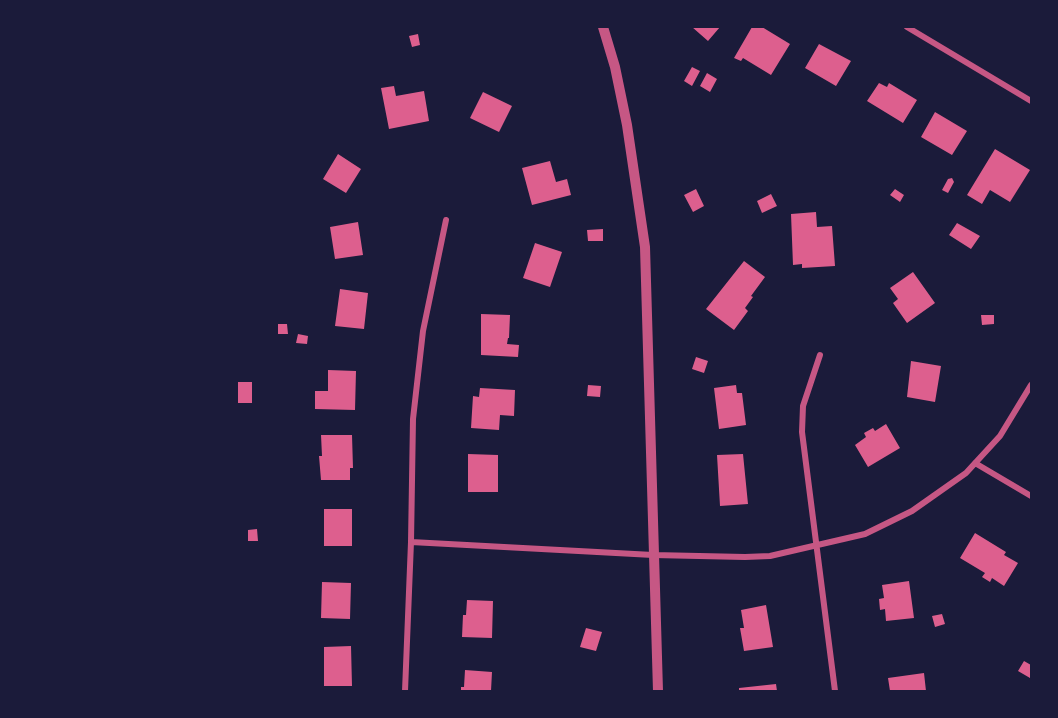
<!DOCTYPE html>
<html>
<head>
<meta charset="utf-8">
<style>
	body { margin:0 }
	#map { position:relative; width:1058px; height:718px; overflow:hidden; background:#1b1b3a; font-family:Karla,sans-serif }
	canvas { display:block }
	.frame { position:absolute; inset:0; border:28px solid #1b1b3a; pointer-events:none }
</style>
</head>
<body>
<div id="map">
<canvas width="1058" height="718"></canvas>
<div class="frame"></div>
</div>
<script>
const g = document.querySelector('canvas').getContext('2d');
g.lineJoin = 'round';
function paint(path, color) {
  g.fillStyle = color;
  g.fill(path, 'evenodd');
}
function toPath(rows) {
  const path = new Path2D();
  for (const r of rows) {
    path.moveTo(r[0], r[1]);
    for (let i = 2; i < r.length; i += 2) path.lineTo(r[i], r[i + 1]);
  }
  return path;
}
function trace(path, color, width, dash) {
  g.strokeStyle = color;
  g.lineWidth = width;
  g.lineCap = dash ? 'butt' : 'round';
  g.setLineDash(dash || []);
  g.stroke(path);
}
paint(toPath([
	[692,27,720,27,708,41],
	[752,27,762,27,790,44,771,75,743,58,741,61,734,58],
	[418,34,420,45,412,47,409,36],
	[819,44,851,61,836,86,805,68],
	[692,67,700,71,692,86,684,81],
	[707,73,717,79,710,92,700,86],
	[879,83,887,87,889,83,917,100,903,123,867,101],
	[394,86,396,96,424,91,429,121,389,129,381,88],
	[483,92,512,106,499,132,470,118],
	[935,112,967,131,952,155,921,137],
	[995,149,1030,170,1010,202,990,190,982,204,967,195],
	[338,154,361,169,346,193,323,179],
	[550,161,556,182,567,179,571,195,532,205,522,168],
	[952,178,954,182,948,193,942,190,948,179],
	[696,189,704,206,693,212,684,195],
	[895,189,904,195,900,202,890,195],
	[771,194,777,206,762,213,757,201],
	[816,212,817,227,832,226,835,266,802,268,802,264,793,265,791,214],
	[358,222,363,255,335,259,330,227],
	[957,223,980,236,971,249,949,235],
	[603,229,603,241,588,241,587,230],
	[535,243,562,252,550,287,523,278],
	[744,261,765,277,751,296,753,297,745,308,748,311,734,330,706,309],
	[913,272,935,303,907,323,893,303,898,299,890,288],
	[340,289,368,293,364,329,335,326],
	[481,314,510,315,509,338,508,338,507,344,519,345,518,357,481,355],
	[981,315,994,315,994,324,982,325],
	[278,324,287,324,288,334,278,334],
	[298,334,308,336,307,344,296,343],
	[696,357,708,361,704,373,692,369],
	[911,361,941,366,935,402,907,397],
	[328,370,356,371,355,410,315,409,315,391,328,391],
	[238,382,252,382,252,403,238,403],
	[588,385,601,386,600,397,587,396],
	[736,385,737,393,742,393,746,425,719,429,714,388],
	[480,388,515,390,514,416,500,415,499,430,471,428,473,396,479,397],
	[886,424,900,448,868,467,855,445,866,437,864,433,873,428,875,431],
	[321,435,352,435,353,468,350,468,350,480,321,480,319,456,322,456],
	[468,454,498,455,498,492,468,492],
	[743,454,748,504,720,506,717,455],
	[324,509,352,509,352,546,324,546],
	[257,529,258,541,248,541,248,530],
	[975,533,1006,552,1004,555,1018,563,1004,586,992,578,990,582,982,577,985,573,960,558],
	[909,581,914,618,886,621,885,609,880,610,879,599,884,598,882,585],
	[322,582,351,583,350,619,321,618],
	[467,600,493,601,492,638,462,637,463,615,466,615],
	[766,605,773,647,744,651,740,628,744,628,741,610],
	[942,614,945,624,935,627,932,616],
	[586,628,602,632,596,651,580,647],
	[351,646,352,686,324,686,324,647],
	[1024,661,1031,665,1030,678,1018,671],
	[465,670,492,672,491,691,461,691,461,687,464,687],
	[924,673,926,691,890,691,888,678],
	[776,684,777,691,739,691,739,688]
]), '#dd5f8e');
trace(toPath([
	[907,27,1031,101],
	[820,355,803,406,802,432,835,691],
	[975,463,1031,496],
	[411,542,653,555,745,557,770,556,865,534,912,511,966,473,1000,436,1031,385],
	[405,691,411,542,413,419,423,331,446,220]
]), '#c65784', 6);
trace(toPath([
	[603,27,615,67,627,125,645,247,658,691]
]), '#c65784', 10);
</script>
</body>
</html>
